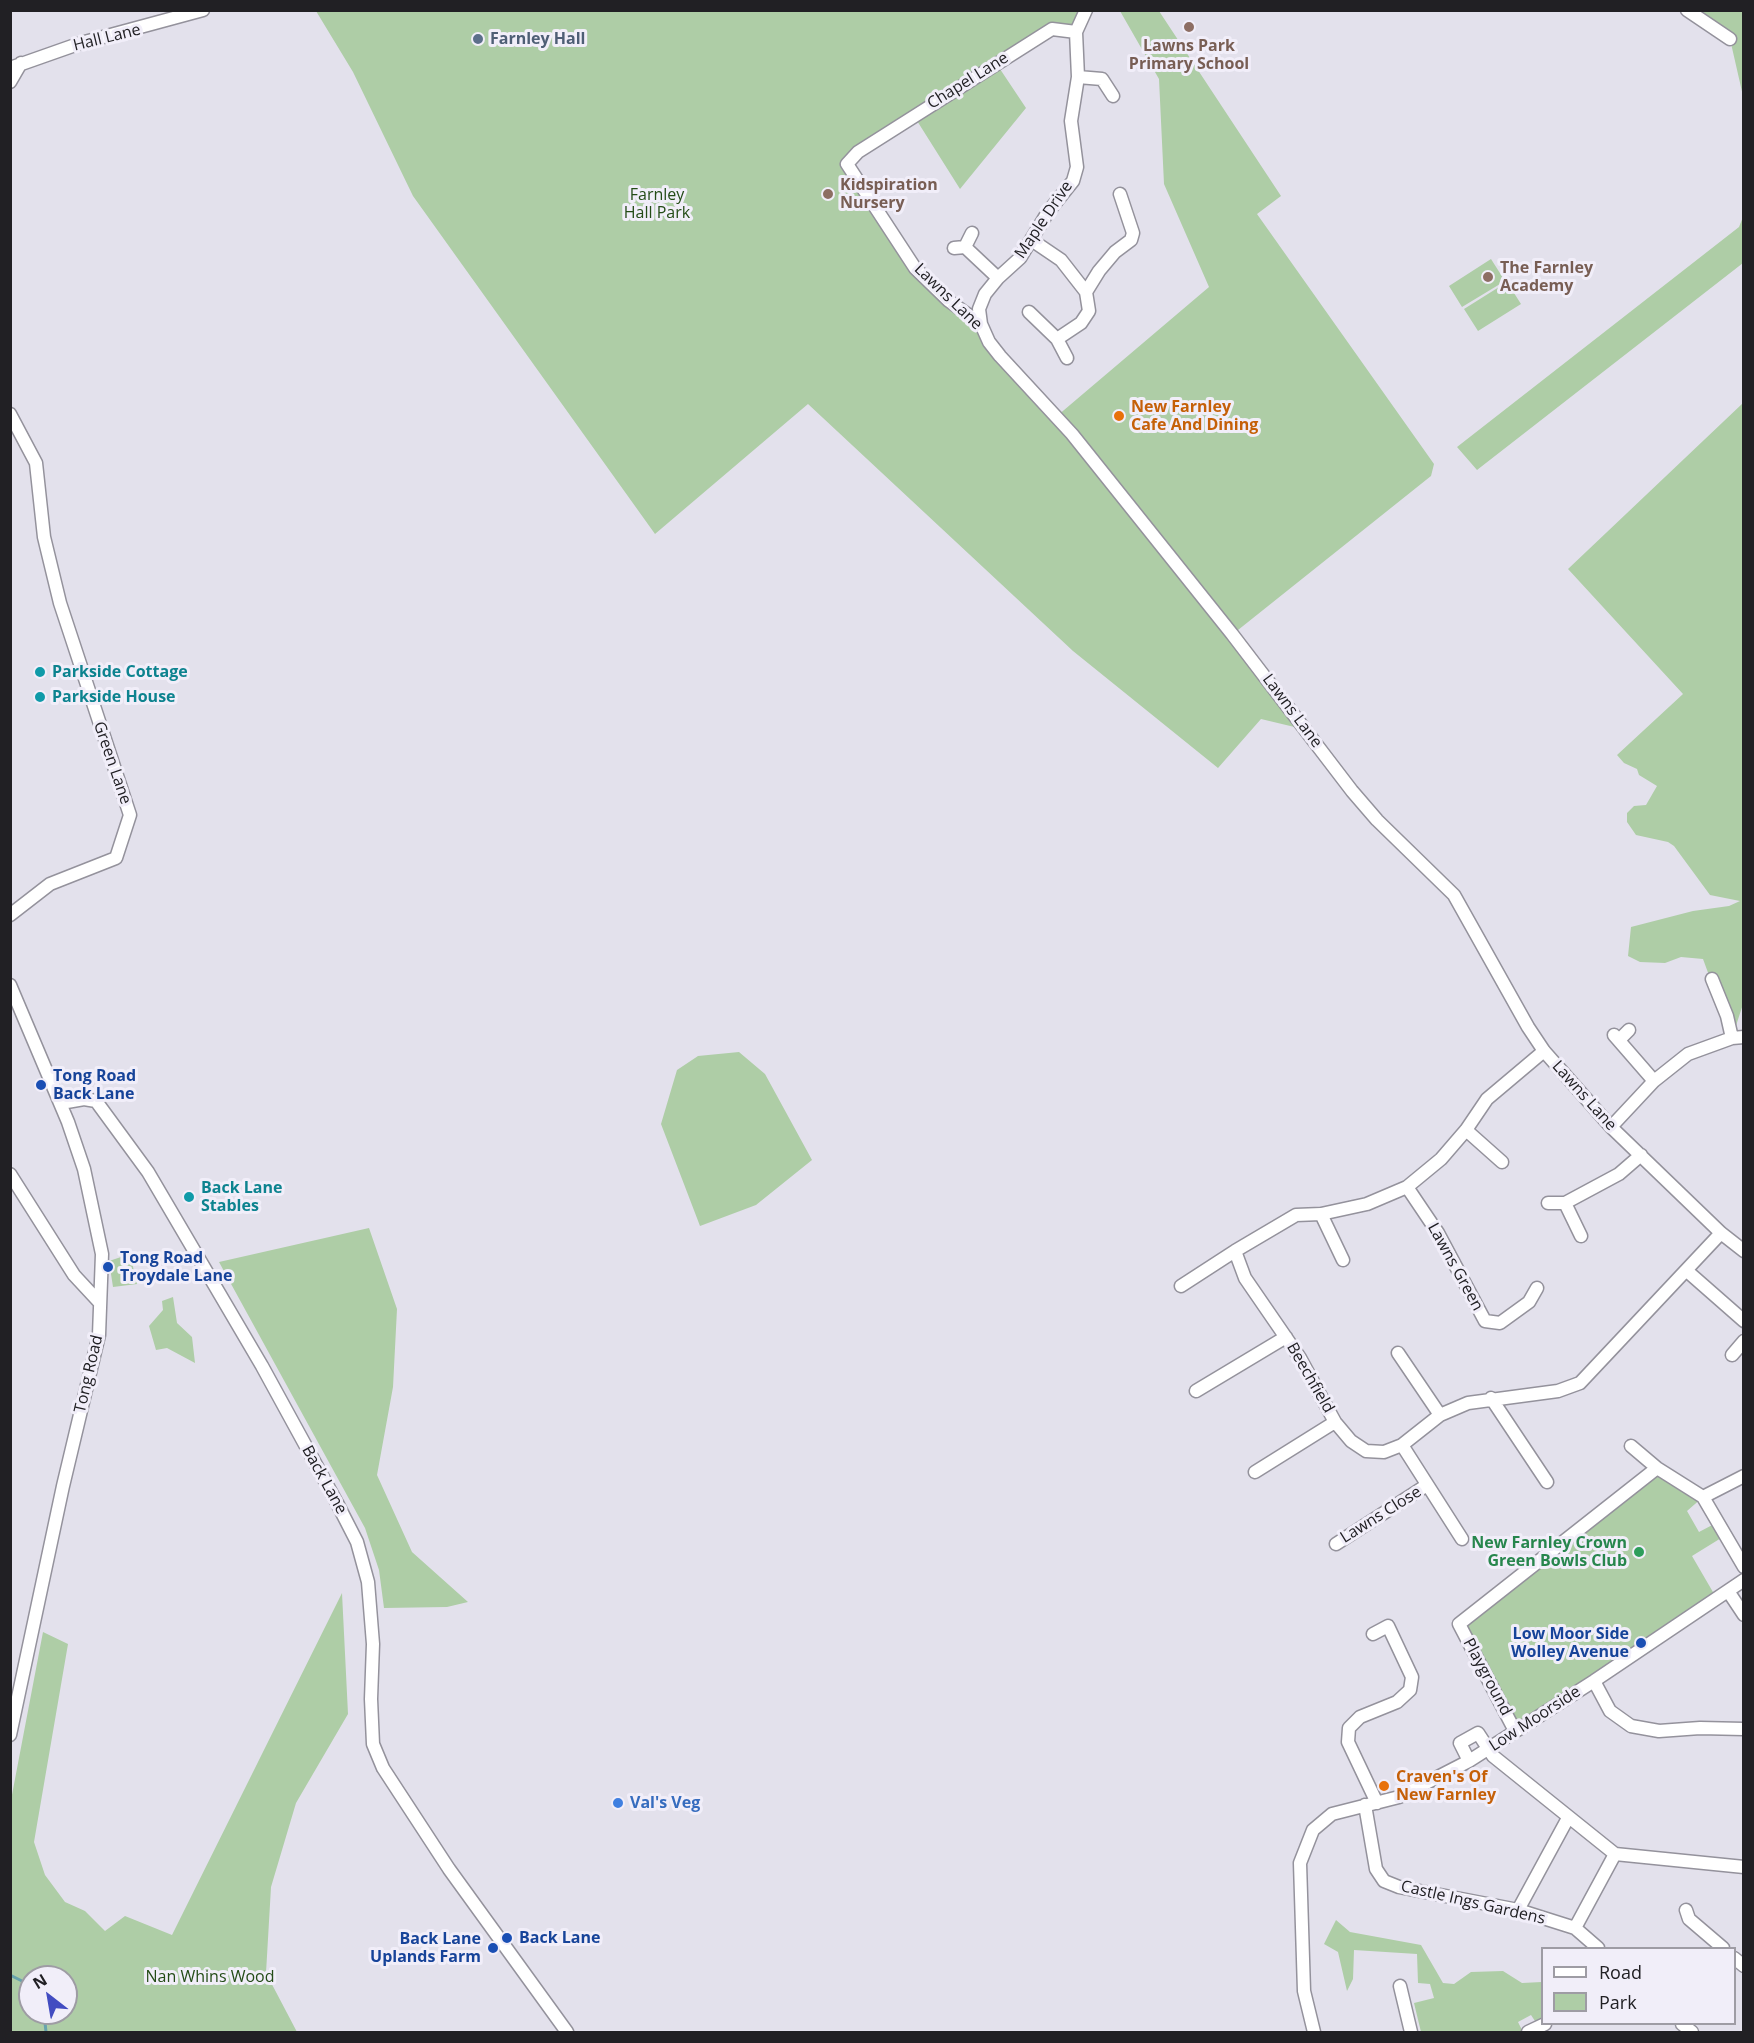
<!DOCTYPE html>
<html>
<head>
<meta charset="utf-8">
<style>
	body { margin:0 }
	#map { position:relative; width:1754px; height:2043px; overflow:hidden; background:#e3e1ec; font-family:"Open Sans",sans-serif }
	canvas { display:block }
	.frame { position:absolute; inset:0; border:12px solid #212024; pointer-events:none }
	.legend { position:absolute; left:1541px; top:1947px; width:195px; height:78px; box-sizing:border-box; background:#f1eef9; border:2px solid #9e9ca4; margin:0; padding:8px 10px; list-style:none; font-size:18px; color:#212024 }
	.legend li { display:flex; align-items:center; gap:12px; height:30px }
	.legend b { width:30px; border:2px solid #9e9ca4 }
	.north { position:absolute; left:18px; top:1965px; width:60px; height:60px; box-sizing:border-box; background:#f1eef9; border:2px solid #9e9ca4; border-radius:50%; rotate:329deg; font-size:16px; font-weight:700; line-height:24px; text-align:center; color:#212024 }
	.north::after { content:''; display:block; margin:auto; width:21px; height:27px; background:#424cc1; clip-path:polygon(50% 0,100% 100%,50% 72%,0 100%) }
</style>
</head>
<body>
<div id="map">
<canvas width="1754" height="2043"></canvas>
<div class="frame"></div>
<ul class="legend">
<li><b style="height:8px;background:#fff"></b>Road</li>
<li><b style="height:16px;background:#aecda6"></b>Park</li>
</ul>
<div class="north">N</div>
</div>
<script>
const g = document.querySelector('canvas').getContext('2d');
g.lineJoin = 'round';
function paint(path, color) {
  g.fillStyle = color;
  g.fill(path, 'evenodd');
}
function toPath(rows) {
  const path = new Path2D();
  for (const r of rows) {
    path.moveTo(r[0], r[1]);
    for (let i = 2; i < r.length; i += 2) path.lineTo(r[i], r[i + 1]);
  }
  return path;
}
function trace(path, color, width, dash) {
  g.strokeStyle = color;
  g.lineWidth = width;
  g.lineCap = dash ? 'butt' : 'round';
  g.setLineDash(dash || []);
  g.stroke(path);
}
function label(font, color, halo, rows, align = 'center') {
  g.font = font + ' "Open Sans",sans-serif';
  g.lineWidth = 6;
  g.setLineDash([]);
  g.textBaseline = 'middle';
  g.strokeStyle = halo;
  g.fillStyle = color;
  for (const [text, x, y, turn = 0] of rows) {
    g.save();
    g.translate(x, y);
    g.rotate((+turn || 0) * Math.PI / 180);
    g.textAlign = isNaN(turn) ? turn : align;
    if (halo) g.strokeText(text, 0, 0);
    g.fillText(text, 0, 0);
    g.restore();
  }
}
paint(toPath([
	[316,11,1086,11,1076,32,1052,29,996,63,1026,108,960,189,914,116,847,164,915,268,964,311,1057,416,1209,287,1164,184,1159,79,1120,11,1159,11,1281,196,1257,214,1434,464,1431,476,1233,634,1307,730,1261,719,1218,768,1073,651,808,404,655,534,413,196,353,72],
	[1687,11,1743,11,1743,96,1730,39],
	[1743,217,1743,263,1477,470,1457,447,1739,227],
	[1491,259,1505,281,1462,307,1449,286],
	[1507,282,1521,304,1478,331,1464,309],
	[1743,403,1744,1001,1732,1038,1703,959,1681,957,1665,963,1640,962,1628,956,1631,927,1693,911,1729,906,1740,901,1710,895,1674,846,1668,842,1636,835,1627,822,1627,813,1634,806,1646,805,1657,786,1639,775,1637,769,1624,763,1617,755,1683,694,1568,569],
	[739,1052,765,1074,812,1160,756,1205,700,1226,661,1124,677,1070,698,1056],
	[369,1228,397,1309,393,1387,377,1475,412,1552,468,1602,447,1607,384,1608,379,1570,365,1528,219,1262],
	[130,1254,137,1284,113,1287,109,1261],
	[173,1297,177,1323,192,1337,195,1363,167,1348,156,1350,149,1326,163,1310,162,1301],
	[1657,1468,1703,1497,1687,1511,1699,1532,1718,1522,1726,1535,1692,1556,1717,1599,1515,1731,1459,1624],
	[342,1593,348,1714,296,1803,271,1887,266,1973,297,2032,11,2032,11,1800,43,1632,68,1644,34,1842,45,1875,65,1902,85,1911,105,1931,125,1916,172,1935],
	[30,1977,66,1977,66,2013,30,2013],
	[1336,1920,1350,1932,1421,1945,1443,1983,1454,1984,1471,1972,1503,1971,1522,1983,1542,1982,1542,2022,1537,2024,1531,2015,1518,2022,1523,2032,1421,2032,1414,2003,1434,1998,1430,1984,1418,1983,1417,1954,1354,1950,1353,1979,1347,1991,1338,1952,1324,1944]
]), '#aecda6');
trace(toPath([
	[10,1975,30,1985],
	[44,2013,46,2032]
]), '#67a3ad', 3);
const minor = toPath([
	[1687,10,1730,39],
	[1076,32,1052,29,858,152,847,164,915,268,949,301,981,324,989,342,1000,356,1072,434,1232,634,1352,791,1377,820,1454,895,1528,1027,1544,1051,1611,1127,1721,1233,1744,1251],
	[10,68,81,43,203,10],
	[1078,77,1102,79,1113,96],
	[10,82,21,63],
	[1033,241,1061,260,1086,292,1099,271,1115,252,1131,240,1133,233,1120,194],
	[965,247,972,233],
	[954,248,965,247,998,278],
	[1029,312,1057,339,1081,323,1089,311,1086,292],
	[981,324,979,309,985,294,998,278,1020,258,1048,212,1073,181,1077,167,1071,121,1078,77,1076,32,1086,10],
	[1057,339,1067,358],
	[10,414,36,463,44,537,60,603,130,815,116,858,50,884,10,915],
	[1712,979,1727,1016,1732,1038],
	[10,985,68,1122,84,1169,102,1254,99,1335,63,1486,10,1735],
	[1614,1035,1654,1081],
	[1619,1040,1629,1030],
	[1544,1051,1487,1099,1466,1130,1441,1159,1407,1187,1367,1204,1321,1214,1296,1215,1235,1251,1245,1278,1300,1358,1335,1422,1351,1441,1366,1451,1384,1452,1402,1445,1440,1415,1468,1403,1558,1391,1580,1383,1721,1233],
	[61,1103,84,1099,96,1101,148,1172,262,1366,337,1503,357,1542,368,1582,373,1644,371,1699,373,1744,383,1768,449,1869,567,2032],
	[1611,1127,1654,1081,1688,1054,1732,1038,1744,1037],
	[1466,1130,1502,1162],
	[10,1174,74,1275,100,1303],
	[1407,1187,1438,1233,1485,1321,1500,1323,1529,1302,1537,1288],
	[1548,1203,1565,1203],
	[1321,1214,1343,1260],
	[1581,1236,1565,1203,1619,1174,1641,1155],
	[1687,1271,1744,1321],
	[1181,1286,1235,1251],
	[1398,1353,1440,1415],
	[1732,1355,1744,1341],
	[1196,1391,1286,1337],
	[1491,1398,1547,1482],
	[1402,1445,1462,1539],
	[1631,1446,1657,1468,1703,1497,1744,1476],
	[1255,1472,1335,1422],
	[1703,1497,1744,1567],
	[1336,1544,1427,1485],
	[1728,1591,1744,1615],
	[1373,1634,1388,1626,1412,1677,1410,1690,1397,1702,1360,1717,1349,1728,1348,1742,1377,1803],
	[1594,1681,1610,1711,1631,1726,1659,1731,1700,1728,1744,1729],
	[1515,1731,1459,1624,1657,1468],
	[1469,1761,1460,1743,1478,1733,1493,1756,1615,1854,1744,1867],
	[1365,1805,1376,1869,1384,1881,1399,1887,1518,1910,1575,1928,1598,1948],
	[1518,1910,1568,1818],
	[1686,1910,1689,1919,1723,1948],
	[1575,1928,1615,1854],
	[1734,1958,1744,1966],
	[1400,1986,1411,2032],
	[1682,2024,1692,2032],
	[1314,2032,1304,1991,1300,1863,1313,1830,1332,1814,1399,1797,1469,1761,1594,1681,1744,1580],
	[1528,2032,1545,2024]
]);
trace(minor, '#94929c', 15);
trace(minor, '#fff', 12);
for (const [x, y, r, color] of [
	[1189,27,6,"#8d6e63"],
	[478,39,6,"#5c6f8a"],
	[828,194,6,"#8d6e63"],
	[1488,277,6,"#8d6e63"],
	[1119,416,6,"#e8710a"],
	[40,672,6,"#0f9aa8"],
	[40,697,6,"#0f9aa8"],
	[41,1085,6,"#1a4fb4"],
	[189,1197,6,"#0f9aa8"],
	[108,1267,6,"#1a4fb4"],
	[1639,1552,6,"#2e9e5b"],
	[1641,1643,6,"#1a4fb4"],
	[1384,1786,6,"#e8710a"],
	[618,1803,6,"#3f7fe0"],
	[507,1938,6,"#1a4fb4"],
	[493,1948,6,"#1a4fb4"]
]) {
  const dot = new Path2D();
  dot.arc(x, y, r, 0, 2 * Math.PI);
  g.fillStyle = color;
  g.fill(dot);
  trace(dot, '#f1eef9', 2);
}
label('16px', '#212024', '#f1eef9', [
	["Hall Lane",107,38,-14],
	["Chapel Lane",968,81,-32],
	["Maple Drive",1044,220,-56],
	["Lawns Lane",948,297,44],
	["Lawns Lane",1292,711,53],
	["Green Lane",112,763,71],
	["Lawns Lane",1584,1096,48],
	["Lawns Green",1455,1267,61],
	["Tong Road",89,1374,-77],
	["Beechfield",1310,1378,60],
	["Back Lane",324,1480,61],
	["Lawns Close",1381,1515,-32],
	["Playground",1487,1677,62],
	["Low Moorside",1535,1719,-33],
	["Castle Ings Gardens",1473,1903,13]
]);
label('bold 16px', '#4e5e75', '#f1eef9', [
	["Farnley Hall",490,39]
], 'left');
label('bold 16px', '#785e54', '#f1eef9', [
	["Lawns Park",1189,46,"center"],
	["Primary School",1189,64,"center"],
	["Kidspiration",840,185],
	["Nursery",840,203],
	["The Farnley",1500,268],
	["Academy",1500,286]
], 'left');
label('16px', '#244c17', '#f1eef9', [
	["Farnley",657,195],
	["Hall Park",657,213],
	["Nan Whins Wood",210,1977]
]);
label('bold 16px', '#c56008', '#f1eef9', [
	["New Farnley",1131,407],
	["Cafe And Dining",1131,425],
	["Craven's Of",1396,1777],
	["New Farnley",1396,1795]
], 'left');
label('bold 16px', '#0d838f', '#f1eef9', [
	["Parkside Cottage",52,672],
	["Parkside House",52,697],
	["Back Lane",201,1188],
	["Stables",201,1206]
], 'left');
label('bold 16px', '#164399', '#f1eef9', [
	["Tong Road",53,1076],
	["Back Lane",53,1094],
	["Tong Road",120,1258],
	["Troydale Lane",120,1276],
	["Low Moor Side",1629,1634,"right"],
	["Wolley Avenue",1629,1652,"right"],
	["Back Lane",519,1938],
	["Back Lane",481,1939,"right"],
	["Uplands Farm",481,1957,"right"]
], 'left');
label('bold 16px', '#27864d', '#f1eef9', [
	["New Farnley Crown",1627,1543],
	["Green Bowls Club",1627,1561]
], 'right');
label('bold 16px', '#366cbe', '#f1eef9', [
	["Val's Veg",630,1803]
], 'left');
</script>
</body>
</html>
